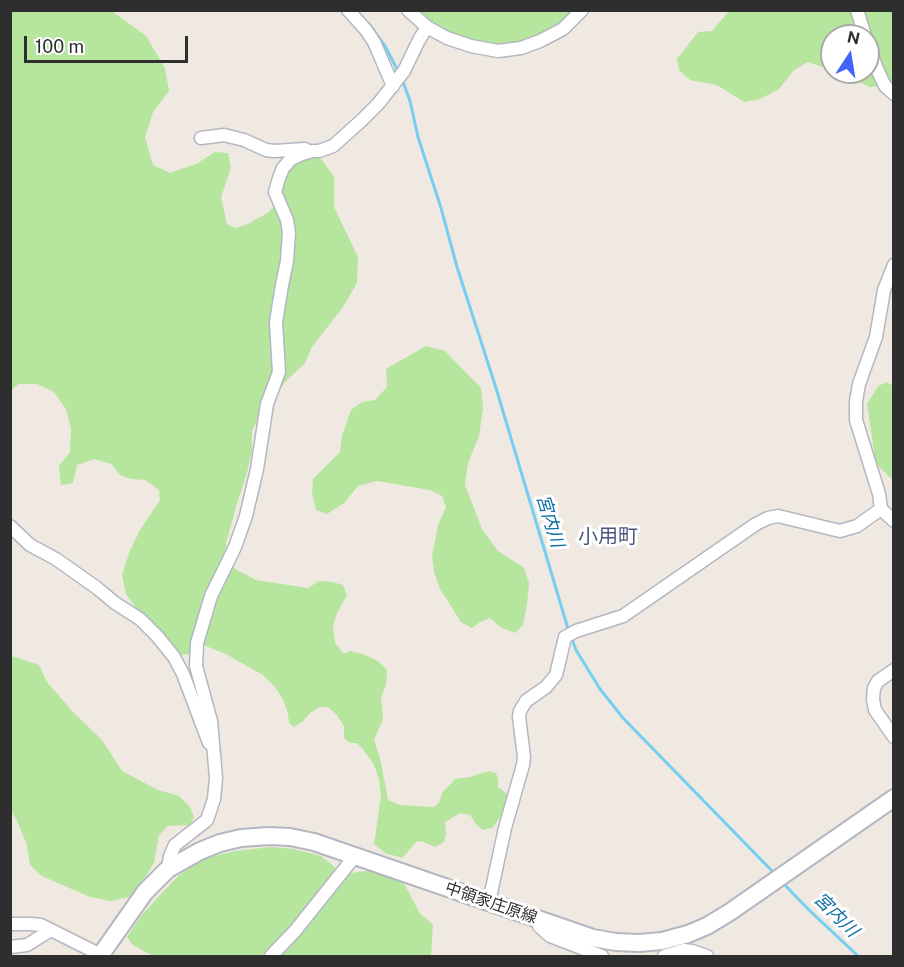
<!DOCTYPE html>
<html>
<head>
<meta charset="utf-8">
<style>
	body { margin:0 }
	#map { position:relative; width:904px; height:967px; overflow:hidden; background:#efe9e1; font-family:"Public Sans",sans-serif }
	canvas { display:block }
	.frame { position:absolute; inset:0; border:12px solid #2e2e2e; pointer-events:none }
	.north { position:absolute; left:820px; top:24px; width:60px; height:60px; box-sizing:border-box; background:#fff; border:2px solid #ababab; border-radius:50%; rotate:12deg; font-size:16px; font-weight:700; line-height:24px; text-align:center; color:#2e2e2e }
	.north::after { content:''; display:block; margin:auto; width:21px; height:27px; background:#4264fb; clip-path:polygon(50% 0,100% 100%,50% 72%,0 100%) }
	.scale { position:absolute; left:24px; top:36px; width:164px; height:27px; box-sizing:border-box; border:3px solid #2e2e2e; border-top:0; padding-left:8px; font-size:18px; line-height:21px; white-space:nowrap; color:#2e2e2e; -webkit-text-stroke:4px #fff; paint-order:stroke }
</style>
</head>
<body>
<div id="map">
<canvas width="904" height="967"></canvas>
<div class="frame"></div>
<div class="north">N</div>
<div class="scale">100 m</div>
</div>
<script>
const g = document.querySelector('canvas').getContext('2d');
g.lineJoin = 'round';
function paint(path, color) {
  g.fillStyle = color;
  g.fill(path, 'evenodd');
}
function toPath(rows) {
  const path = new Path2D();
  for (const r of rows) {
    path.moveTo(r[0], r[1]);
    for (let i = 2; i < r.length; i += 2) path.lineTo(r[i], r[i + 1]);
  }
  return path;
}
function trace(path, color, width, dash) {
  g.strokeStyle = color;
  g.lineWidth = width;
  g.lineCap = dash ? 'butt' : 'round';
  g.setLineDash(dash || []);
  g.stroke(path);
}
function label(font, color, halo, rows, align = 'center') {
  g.font = font + ' "Public Sans","Noto Sans JP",sans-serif';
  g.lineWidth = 6;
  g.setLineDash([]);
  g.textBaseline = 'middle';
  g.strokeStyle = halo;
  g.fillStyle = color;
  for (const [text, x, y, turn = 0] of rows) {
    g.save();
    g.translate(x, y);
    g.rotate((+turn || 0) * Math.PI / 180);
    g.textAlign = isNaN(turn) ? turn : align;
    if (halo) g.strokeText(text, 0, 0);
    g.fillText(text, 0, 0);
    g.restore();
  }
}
paint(toPath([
	[11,11,112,11,146,36,165,68,169,91,153,112,145,137,153,165,170,173,196,164,215,152,228,153,231,168,221,197,227,224,235,228,248,224,269,212,277,203,282,190,286,172,302,155,320,157,334,177,334,207,358,257,357,283,343,307,312,347,305,363,286,381,273,399,261,412,252,431,252,450,247,473,238,500,226,543,227,552,235,569,256,580,308,588,319,581,332,582,343,585,347,595,337,613,333,626,335,643,344,654,351,651,365,655,378,661,387,670,386,684,381,698,383,719,374,740,380,758,388,800,400,805,434,807,439,803,442,793,455,779,470,777,489,771,496,773,498,779,498,787,507,794,506,805,499,819,492,828,483,830,476,824,470,815,460,813,445,822,446,834,444,842,435,847,424,842,417,841,402,858,385,853,374,844,381,796,379,779,374,765,363,749,357,743,350,743,344,738,344,726,336,714,328,707,320,707,310,713,303,721,294,727,289,723,288,713,283,699,275,687,263,675,226,654,201,644,192,654,180,655,171,648,158,633,150,619,138,611,126,594,122,575,129,553,140,530,160,500,159,490,145,480,131,479,120,475,111,464,94,459,77,465,73,483,61,485,59,466,70,452,71,429,66,409,54,392,37,384,19,384,11,390],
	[415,11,573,11,559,26,524,42,483,45,464,40,427,21],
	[729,11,893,11,893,85,870,87,838,72,868,72,868,36,832,36,832,70,808,62,794,70,779,89,760,99,744,102,717,85,690,80,679,70,677,59,698,32,712,31],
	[426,346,445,351,481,388,483,408,479,436,468,463,465,485,482,529,498,551,524,568,529,583,527,605,523,625,515,633,502,628,490,618,480,622,472,628,461,622,440,589,434,572,432,556,438,525,446,507,442,496,430,490,377,481,358,486,344,503,327,514,316,510,312,493,313,479,340,452,342,436,351,410,362,402,375,400,387,387,386,369],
	[887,382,893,386,893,480,876,464,867,404,878,386],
	[10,626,12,627,12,656,39,665,47,682,73,712,102,740,122,771,158,790,179,796,190,807,194,817,190,825,168,826,159,835,154,863,141,884,129,897,111,901,90,897,42,876,30,865,27,845,17,821,11,810],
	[271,847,294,849,321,856,336,868,351,873,373,870,390,873,405,885,420,914,433,924,431,956,279,956,272,951,264,956,153,956,133,945,127,937,141,916,161,894,178,876,202,859,235,851]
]), '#b6e59e');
trace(toPath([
	[363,19,370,25,385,46,399,73],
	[402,79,410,101,418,137,441,208,457,267,496,388,569,632],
	[572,639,576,650,600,689,623,718,774,873],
	[782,882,809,910,858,956]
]), '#75cff0', 3);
const minor = toPath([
	[348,10,366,30,374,42,393,86],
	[408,10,427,27,447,38,471,46,498,51,521,48,540,41,563,29,582,10],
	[857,10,865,36],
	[868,45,877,69,885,86,894,94],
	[201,138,224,135,244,140,266,150,274,151,305,149],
	[894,265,884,290,876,337,859,384,856,401,856,420,879,494,881,509,894,521],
	[10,526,30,545,56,559,97,588,115,603,140,619,157,636,174,657,183,674,209,743],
	[894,670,878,681,874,688,873,699,875,710,894,737],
	[168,869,170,856,175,845,207,820,214,799,216,778,211,721,196,666,197,643,211,596,235,547,246,516,257,469,267,404,279,372,276,322,282,285,287,261,289,233,287,220,275,192,279,178,283,168,291,159,302,154,312,151,319,151,333,146,362,120,378,104,404,71,419,40,427,27],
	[489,902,505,828,523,765,524,757,519,717,520,711,526,701,546,687,556,675,565,637,576,631,623,616,756,524,768,518,778,516,840,531,857,526,881,509],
	[538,919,539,926,550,936,602,956],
	[10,924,31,924,41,925,101,955],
	[10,947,27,945,51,930],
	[271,956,295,931,355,856],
	[664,956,684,950,692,951,707,956]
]);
const secondary = toPath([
	[100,956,145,892,168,869,200,851,220,843,241,838,269,836,290,837,314,842,593,938,616,942,639,943,662,941,688,934,707,926,730,912,894,798]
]);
trace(minor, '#b4b7c1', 15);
trace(secondary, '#b4b7c1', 20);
trace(minor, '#fff', 12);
trace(secondary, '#fff', 16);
label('16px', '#2e2e2e', '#fff', [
	["中領家庄原線",491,903,19]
]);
label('italic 18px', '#0d6fa3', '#fff', [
	["宮内川",550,521,73],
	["宮内川",836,915,45]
]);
label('20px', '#4d5680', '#fff', [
	["小用町",608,537]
]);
</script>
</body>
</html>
